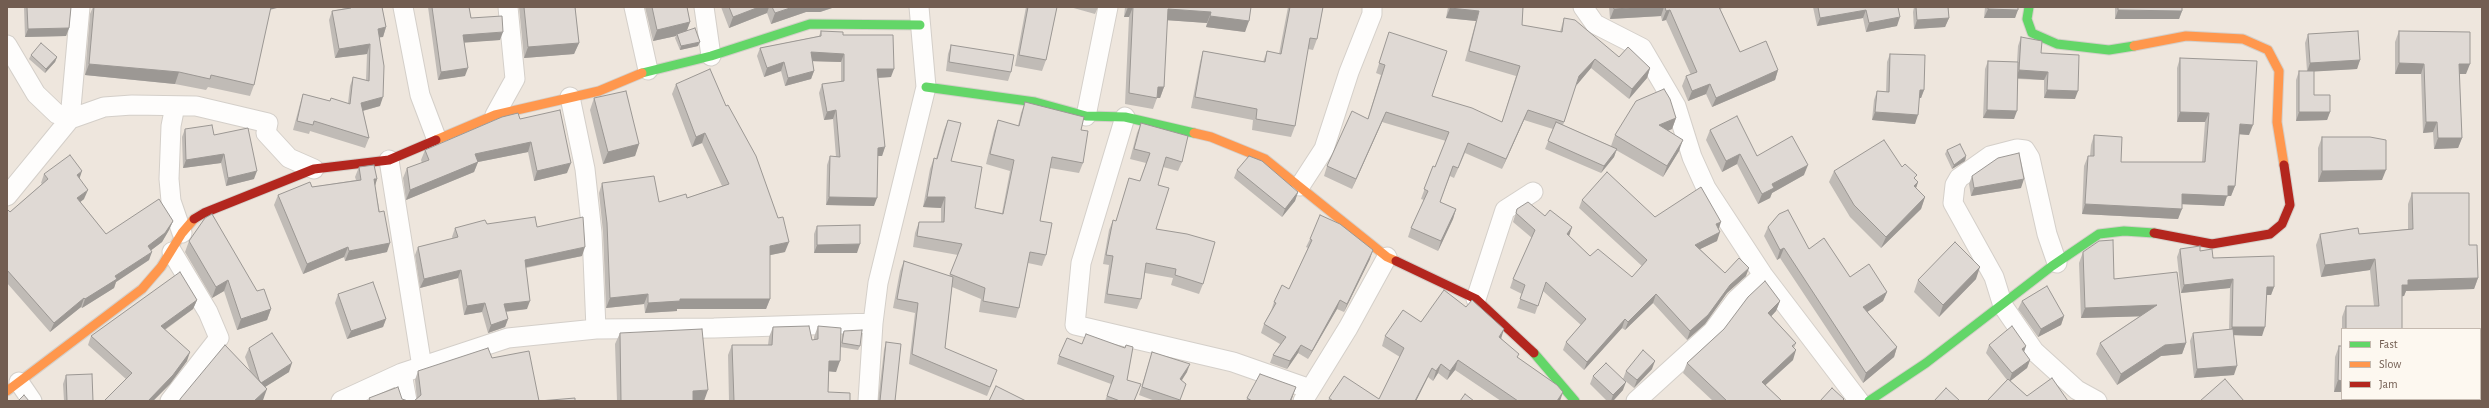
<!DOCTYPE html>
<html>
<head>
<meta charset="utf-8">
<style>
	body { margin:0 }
	#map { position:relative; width:2489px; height:408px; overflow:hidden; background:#f6f3ee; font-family:"Alegreya Sans",sans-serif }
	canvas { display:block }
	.frame { position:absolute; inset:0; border:8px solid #725d51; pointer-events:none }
	.legend { position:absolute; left:2341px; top:328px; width:140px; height:72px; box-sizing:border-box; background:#fdf8f0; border:1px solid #c5bab0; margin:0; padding:5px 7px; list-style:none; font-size:12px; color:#725d51 }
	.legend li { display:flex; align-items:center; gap:8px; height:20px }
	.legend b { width:20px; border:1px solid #c5bab0 }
</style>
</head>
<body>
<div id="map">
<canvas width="2489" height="408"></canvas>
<div class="frame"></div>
<ul class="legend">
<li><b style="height:5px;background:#63d668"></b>Fast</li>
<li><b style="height:5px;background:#ff974d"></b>Slow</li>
<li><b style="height:5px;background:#b3261e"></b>Jam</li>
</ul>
</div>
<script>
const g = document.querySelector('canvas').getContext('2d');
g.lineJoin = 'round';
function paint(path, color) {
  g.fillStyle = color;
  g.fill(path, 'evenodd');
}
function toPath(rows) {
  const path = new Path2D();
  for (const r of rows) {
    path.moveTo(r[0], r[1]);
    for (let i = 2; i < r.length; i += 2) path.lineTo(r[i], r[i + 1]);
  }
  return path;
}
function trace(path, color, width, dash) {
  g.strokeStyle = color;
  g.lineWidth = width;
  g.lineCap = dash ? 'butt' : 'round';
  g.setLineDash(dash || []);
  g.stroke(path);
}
paint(toPath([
	[7,7,2482,7,2482,401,7,401],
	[2342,329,2480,329,2480,399,2342,399]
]), '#eee6dd');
const street = toPath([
	[403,7,420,95,437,140],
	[634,7,648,70],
	[704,7,711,56],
	[1583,7,1595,24,1642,48,1676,106,1692,157,1706,188,1763,275,1859,401],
	[7,45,36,94,57,114,70,119],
	[570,97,585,169,592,233,596,329],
	[175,106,171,126,169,179,171,201,182,233],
	[495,115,515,79,508,7],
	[1086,116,1108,7],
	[1125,117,1081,263,1075,325,1233,362,1310,389],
	[70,119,80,7],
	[389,160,422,367],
	[1300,186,1324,149,1349,72,1372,14,1372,7],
	[7,196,70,119,104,107,132,105,196,106,268,123,266,133,289,158,314,169],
	[2057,263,2047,234,2030,158,2025,150,2017,149,1990,156,1959,178,1955,185,1953,203,1994,277,2003,306,2034,351,2077,390,2097,401],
	[1476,299,1505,210,1533,192],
	[402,373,407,401],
	[19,382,32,401],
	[170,401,219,338,208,312,172,252],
	[341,401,402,373,508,338,596,329,714,328,873,323],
	[868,401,873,323,878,283,926,87,919,7],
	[1303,401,1348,328,1387,257],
	[1636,401,1713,331,1736,300,1763,275]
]);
const fast = toPath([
	[2029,7,2027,19,2032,33,2057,44,2109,50,2134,46],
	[642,73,711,56,810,24,920,25],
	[926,87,1035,102,1086,116,1125,117,1194,133],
	[1534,353,1575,401],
	[1869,401,1926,363,2052,266,2099,234,2124,231,2154,233]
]);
const slow = toPath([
	[2134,46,2186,36,2243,39,2268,50,2279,71,2277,122,2284,165],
	[1194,133,1211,137,1265,159,1387,257,1396,261],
	[436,140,495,115,599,91,642,73],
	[7,391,142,289,161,267,182,233,194,219]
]);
const jam = toPath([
	[194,219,204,213,314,169,389,160,436,140],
	[2154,233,2212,244,2270,234,2282,224,2290,205,2284,165],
	[1396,261,1476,299,1534,353]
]);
trace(street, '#d4cfc9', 21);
trace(fast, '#d4cfc9', 11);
trace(slow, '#d4cfc9', 11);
trace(jam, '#d4cfc9', 11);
trace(street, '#fefdfc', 19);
trace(fast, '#63d668', 9);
trace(slow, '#ff974d', 9);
trace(jam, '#b3261e', 9);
paint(toPath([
	[24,7,71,7,69,28,66,36,25,37],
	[93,7,281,7,270,9,254,85,250,96,208,87,206,90,175,84,85,75,90,14],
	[346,7,382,7,386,27,383,37,380,37,380,106,363,111,369,138,365,148,310,131,309,134,293,130,300,104,303,94,330,101,348,103,350,86,353,77,366,80,367,54,335,58,329,20,332,11,346,8],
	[428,7,469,7,471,18,500,40,464,42,465,76,438,80],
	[519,7,575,7,579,43,574,54,524,58],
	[645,7,687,7,690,22,687,30,698,46,680,50,675,38,676,36,653,41],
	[721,7,835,7,820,12,806,12,771,24,767,13,729,28],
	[1026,7,1057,7,1046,60,1042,71,1015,66],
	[1070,7,1098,7,1095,14],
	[1125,7,1251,7,1245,32,1206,27,1207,23,1167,20,1164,87,1160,98,1157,98,1153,109,1125,104,1129,17,1124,17],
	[1288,7,1323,7,1317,39,1313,50,1308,49,1295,126,1291,137,1252,130,1253,120,1191,108,1200,62,1203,51,1263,62,1267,51,1279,54],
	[1448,7,1523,7,1522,25,1560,32,1564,18,1619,57,1650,68,1647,78,1629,99,1591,68,1576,85,1563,125,1611,146,1615,135,1676,118,1672,129,1668,131,1679,151,1663,177,1616,150,1614,157,1601,173,1545,149,1553,129,1524,120,1502,169,1465,153,1454,178,1450,176,1440,202,1456,209,1453,219,1438,251,1408,237,1411,228,1424,200,1421,199,1433,166,1435,167,1446,141,1382,122,1352,189,1324,176,1327,166,1368,118,1381,75,1376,73,1389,32,1432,96,1502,122,1516,76,1465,61,1476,21,1446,18],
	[1609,7,1723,7,1723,8,1720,9,1740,52,1778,70,1775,80,1712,107,1706,94,1688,101,1682,86,1686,76,1691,75,1666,20,1662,21,1661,16,1610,19],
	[1813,7,1898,7,1897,26,1866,32,1863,18,1817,26],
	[1914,7,1948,7,1949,18,1945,27,1914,29,1913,12],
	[1985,7,2018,7,2015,18,1984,18],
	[2115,7,2182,7,2182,11,2179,19,2115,19],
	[821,31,843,35,891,77,877,78,885,147,882,156,878,156,874,206,826,205,827,165,830,156,836,157,833,119,824,120,819,93,822,84,841,82,841,62,812,61,814,71,811,79,785,86,781,71,764,77,757,56,760,48,819,36],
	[2399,31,2466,74,2459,74,2462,138,2458,148,2434,149,2433,132,2423,133,2421,74,2395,74,2395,42],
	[2308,34,2360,60,2357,69,2314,71,2314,95,2330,112,2327,120,2296,121,2296,80,2299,71,2307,71,2305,43],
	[2021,37,2075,99,2044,98,2044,80,2018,79,2014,119,1983,118,1985,69,1988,61,2017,62,2018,46],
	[951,45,1011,72,1008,81,946,71,948,54],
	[1890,54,1924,90,1921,98,1919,98,1915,124,1872,120,1874,100,1877,91,1886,92,1887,62],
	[31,55,57,57,55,62,45,73,29,59],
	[2180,58,2249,135,2239,134,2235,186,2231,196,2227,196,2224,206,2182,204,2178,219,2082,214,2084,166,2088,156,2090,156,2091,145,2094,135,2121,162,2202,162,2205,122,2177,122,2177,68],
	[676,84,785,252,770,255,770,299,766,309,677,309,677,311,645,313,644,304,606,308,603,232,599,193,602,183,659,202,687,198,722,186,702,143,692,147,672,94],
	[594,98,639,144,635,156,603,164,590,110],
	[1025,102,1081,130,1083,163,1079,173,1050,168,1040,221,1046,255,1042,266,1028,263,1019,308,1016,318,979,312,981,299,952,287,945,348,994,379,987,396,909,364,915,313,893,308,900,271,904,261,949,276,958,255,913,247,915,233,919,222,941,222,941,208,923,207,930,169,934,158,936,159,944,130,948,120,951,161,975,208,1002,213,1010,171,986,164,994,131,998,120,1018,126,1021,113],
	[520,119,567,173,534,181,528,152,478,162,474,172,406,200,403,178,407,168,422,163,421,160,425,150],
	[1141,123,1182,162,1178,171,1163,167,1158,185,1156,229,1203,284,1199,294,1171,285,1173,278,1145,273,1141,299,1137,309,1104,303,1109,265,1103,264,1109,230,1113,220,1116,221,1129,178,1140,181,1146,163,1130,159,1137,133],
	[185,129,214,135,254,179,226,186,221,163,183,168,182,137],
	[1710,130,1757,156,1804,175,1772,193,1770,198,1758,204,1737,164,1722,172,1706,140],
	[2322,137,2382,180,2318,182,2318,148],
	[1947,150,1966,156,1965,161,1952,169,1945,154],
	[359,167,377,179,375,186,387,252,345,261,344,257,303,274,274,205,278,195,312,187,356,180,355,177],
	[1902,167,1918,182,1916,188,1925,197,1921,209,1881,248,1850,217,1829,182,1834,171],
	[1237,170,1298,192,1295,201,1282,217,1234,178],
	[44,174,79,178,84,199,80,202,106,234,173,221,169,230,162,242,151,250,149,260,116,282,114,288,82,308,81,307,50,332,7,283,7,211,10,212,42,184,41,183],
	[1972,176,2021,188,1971,196,1969,184],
	[2412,193,2469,245,2478,278,2474,289,2406,291,2404,296,2402,296,2402,329,2342,329,2342,392,2334,392,2335,357,2339,346,2342,346,2342,317,2346,306,2374,306,2370,270,2321,277,2316,245,2320,234,2359,234,2408,229,2408,204],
	[1582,200,1655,217,1718,229,1717,241,1700,249,1725,273,1746,276,1727,293,1705,324,1687,340,1653,303,1625,330,1622,328,1584,370,1563,350,1566,342,1581,325,1543,291,1535,314,1517,308,1522,294,1510,288,1513,279,1532,238,1513,222,1517,209,1545,216,1572,227,1569,236,1590,256,1632,277,1642,266,1579,208],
	[487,224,537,227,582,256,526,268,527,309,506,312,508,319,505,327,488,333,482,312,464,315,458,278,420,288,415,255,418,247,453,239,452,237,455,228],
	[817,226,857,253,814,253,814,234],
	[1768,227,1809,249,1850,277,1887,292,1883,301,1867,312,1897,347,1894,357,1863,383,1780,258,1777,260,1764,236],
	[1310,239,1370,259,1344,312,1337,309,1308,359,1298,353,1287,369,1270,363,1273,355,1280,344,1261,333,1264,324,1271,311,1274,302,1289,289,1308,248,1306,247],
	[189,241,257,291,271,309,267,320,237,330,224,291,212,298,185,252],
	[2180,249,2200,251,2274,287,2271,295,2266,295,2262,336,2234,335,2234,375,2194,378,2190,341,2193,333,2229,330,2230,288,2181,293,2177,257],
	[2083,252,2186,343,2182,354,2161,356,2117,385,2096,354,2100,343,2140,316,2081,318,2079,263],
	[1976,279,1939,317,1914,292,1918,280],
	[338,294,386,319,383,327,347,339,335,303],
	[197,300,193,309,165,330,187,361,170,384,153,401,104,401,126,379,88,345,91,336],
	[1780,301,1776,311,1771,316,1796,343,1794,348,1793,360,1765,385,1782,401,1713,401,1683,373,1687,363,1724,329],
	[2022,301,2064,316,2061,325,2038,337,2018,309],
	[1421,322,1501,338,1518,358,1560,401,1501,401,1455,370,1447,380,1438,373,1433,381,1428,377,1416,401,1328,401,1329,398,1379,399,1400,357,1382,346,1385,336],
	[818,326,841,345,842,335,844,331,860,346,858,350,840,347,836,372,829,371,828,392,850,401,729,401,728,355,732,345,768,345,769,337,773,327,812,340,814,340,814,337],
	[620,333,704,401,617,401,615,344],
	[886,342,895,401,878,401,884,350],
	[1989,345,2026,346,2024,352,2030,360,2027,368,2010,381,2027,396,1987,401,2007,380,1986,353],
	[249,348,289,372,265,387,263,400,250,371,245,357],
	[1152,352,1187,372,1181,380,1186,384,1179,401,1155,401,1139,395],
	[1059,356,1127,380,1135,401,1105,401,1111,384,1057,364],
	[492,358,539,401,417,399,415,380,418,371],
	[1652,369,1634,388,1623,379,1623,390,1613,401,1607,401,1590,384,1593,376,1623,379,1626,371],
	[66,375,93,401,64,401,63,384],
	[1293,396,1291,401,1246,401,1247,398],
	[2438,399,2480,399,2482,401,2438,401]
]), '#c0bbb6');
paint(toPath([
	[270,7,281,7,269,10],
	[759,7,769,7,767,13,729,28,733,17],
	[793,7,835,7,820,12,806,12,771,24,775,13],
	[941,7,958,7,958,8,941,8],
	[1128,7,1133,7,1129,17,1124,17],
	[1646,7,1664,7,1661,16,1610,19,1614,9],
	[1450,8,1479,11,1476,21,1446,18],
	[1168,9,1211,12,1207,23,1164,20],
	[1988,9,2018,10,2015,18,1984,18],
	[1670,10,1666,20,1662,21,1666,11],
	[1866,10,1863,18,1817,26,1820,18],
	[2118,10,2182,11,2179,19,2115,19],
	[1210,16,1249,21,1245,32,1206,27],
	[1900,17,1897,26,1866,32,1869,23],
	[1949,18,1945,27,1914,29,1917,20],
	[690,22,686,33,677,34,676,36,653,41,657,30],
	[386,27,383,37,375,38,378,29],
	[69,28,66,36,25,37,28,29],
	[503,32,500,40,460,43,463,35],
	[700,42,698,46,680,50,681,46],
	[579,43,574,54,524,58,528,47],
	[370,44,367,54,335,58,339,49],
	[811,52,844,54,841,62,807,61],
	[57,57,55,62,45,73,46,69],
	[1595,59,1591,68,1576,86,1579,76],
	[2360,60,2357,69,2307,72,2310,63],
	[784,62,781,71,764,77,767,68],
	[2399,63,2424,64,2421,74,2395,74],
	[89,64,179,72,175,84,85,75],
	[2459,64,2470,64,2466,74,2455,74],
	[468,68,465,76,438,80,441,72],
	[1650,68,1647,78,1629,99,1632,89],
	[877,69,894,69,891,77,874,78],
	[1778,70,1775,80,1712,107,1716,98],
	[2019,70,2048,72,2044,80,2016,78],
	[814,71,811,79,785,86,788,78],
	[1710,84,1706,94,1688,101,1692,91],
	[1158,87,1164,87,1160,98,1157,98],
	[1920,90,1924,90,1921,98,1917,98],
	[2047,90,2078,91,2075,99,2044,98],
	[383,97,380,106,358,112,361,103],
	[836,110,833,119,824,120,827,112],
	[1528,110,1524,120,1502,169,1506,159],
	[1987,110,2017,111,2014,119,1983,118],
	[1386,112,1382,122,1352,189,1356,179],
	[1875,112,1918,115,1915,124,1872,120],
	[2180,112,2209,113,2205,122,2177,122],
	[2299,112,2330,112,2327,120,2296,121],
	[1676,118,1672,129,1655,136,1659,125],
	[2426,122,2437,122,2433,132,2423,133],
	[2240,124,2253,125,2249,135,2236,134],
	[705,133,702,143,692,147,696,137],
	[2438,138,2462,138,2458,148,2434,149],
	[1683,140,1679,151,1663,177,1667,166],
	[531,142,528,152,478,162,474,172,406,200,410,190,475,154],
	[639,144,635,156,603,164,608,152],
	[885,147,882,156,875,156,878,148],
	[1617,149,1614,157,1601,173,1604,166],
	[224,154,221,163,183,168,186,160],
	[1740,154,1737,164,1722,172,1726,161],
	[1966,156,1965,161,1952,169,1954,165],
	[571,163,567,173,534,181,537,171],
	[1808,165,1804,175,1772,193,1770,198,1758,204,1762,194,1772,184],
	[2386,170,2382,180,2318,182,2322,171],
	[82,171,79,180,77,175],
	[257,171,254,179,226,186,228,178],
	[374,179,377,179,374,189],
	[2024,179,2021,188,1971,196,1974,188],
	[1918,182,1914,194,1914,186],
	[2228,186,2235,186,2231,196,2227,196,2224,206,2178,204,2182,194],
	[88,190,84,199,74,207,77,198],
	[1298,192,1295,201,1282,217,1285,209],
	[829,197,877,198,874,206,826,205],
	[927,197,945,197,941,208,923,207],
	[1925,197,1921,209,1881,248,1886,237],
	[2085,204,2182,209,2178,219,2082,214],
	[1456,209,1453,219,1438,251,1441,241],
	[173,221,169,230,162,242,145,255,148,246],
	[1721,222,1718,231,1716,224],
	[1572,227,1569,236,1567,234],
	[1720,232,1717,241,1692,253,1695,245],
	[789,242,785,252,766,256,770,246],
	[390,243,387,252,345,261,349,251],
	[860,244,857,253,814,253,817,245],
	[348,247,344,257,303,274,307,264],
	[585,247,582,256,522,268,525,260],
	[1784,248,1780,258,1777,260,1780,250],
	[1373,250,1370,259,1344,312,1347,304],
	[152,252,149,260,116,282,114,288,82,308,85,299,115,276],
	[2375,259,2370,270,2321,277,2325,265],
	[1980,267,1976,279,1939,317,1943,305],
	[1749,268,1746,276,1727,293,1705,324,1687,340,1690,331,1730,285],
	[461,270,458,278,420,288,424,279],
	[2478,278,2474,289,2406,291,2404,296,2398,297,2402,285,2408,280],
	[2233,279,2230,288,2181,293,2184,285],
	[228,280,224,291,212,298,216,287],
	[2267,287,2274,287,2271,295,2264,295],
	[1887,292,1883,301,1860,317,1863,307],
	[648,294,644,304,606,308,610,298],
	[1656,294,1653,303,1625,330,1628,322],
	[84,298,81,307,50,332,54,323],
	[680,299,770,299,766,309,677,309,677,311,645,313,648,303],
	[197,300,193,309,157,335,161,326],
	[1340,300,1337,309,1308,359,1312,351],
	[530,301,527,309,501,312,504,304],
	[1780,301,1776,311,1765,323,1768,313],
	[485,303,482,312,464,315,467,306],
	[2157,305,2153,316,2081,318,2085,308],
	[271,309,267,320,237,330,241,319],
	[2064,316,2061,325,2038,337,2041,329],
	[386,319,383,327,347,339,351,331],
	[508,319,505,327,488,333,491,325],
	[1625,319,1622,328,1584,370,1587,362],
	[2232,327,2265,327,2262,336,2229,335],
	[1504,329,1501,339,1499,337],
	[2186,343,2182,354,2161,356,2117,385,2121,374,2165,345],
	[1301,345,1298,353,1287,369,1290,361],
	[2026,346,2023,354,2022,349],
	[1897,347,1894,357,1863,383,1866,373],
	[1796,350,1793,360,1758,392,1762,382],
	[190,352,187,361,170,384,153,401,148,401],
	[1458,360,1455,370,1447,380,1450,371],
	[2030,360,2027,368,2009,382,2012,373],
	[829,361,840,361,836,372,825,371],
	[1655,361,1652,369,1634,388,1637,380],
	[292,363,289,372,257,392,260,383],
	[1190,364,1187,372,1177,388,1180,379],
	[1441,364,1438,373,1433,381,1436,371],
	[2237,366,2234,375,2194,378,2197,369],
	[1432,368,1428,377,1416,401,1415,401],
	[2338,380,2342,381,2342,392,2334,392],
	[1626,382,1623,390,1613,401,1611,401,1613,395],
	[1296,387,1291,401,1290,401],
	[267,389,263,400,262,401,254,401],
	[708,390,704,401,690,401,693,391],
	[1563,392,1560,401,1557,401]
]), '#9c9894');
const building = toPath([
	[27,7,71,7,69,28,28,29,27,7],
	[94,7,271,7,254,85,211,75,210,79,179,72,89,64,94,7],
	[351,7,382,7,386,27,378,29,384,66,383,97,361,103,369,138,314,121,313,125,297,121,303,94,330,101,331,98,350,104,353,77,369,81,370,44,339,49,332,11,351,8,351,7],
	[432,7,469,7,471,18,502,16,503,32,463,35,468,68,441,72,432,7],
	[524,7,575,7,579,43,528,47,524,7],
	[652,7,687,7,690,22,657,30,652,7],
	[729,7,759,7,733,17,729,7],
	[772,7,793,7,775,13,772,7],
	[1028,7,1057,7,1046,60,1019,55,1028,7],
	[1133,7,1251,7,1249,21,1210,16,1211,12,1168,9,1164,87,1158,87,1157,98,1129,93,1133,7],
	[1290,7,1323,7,1317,39,1310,38,1295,126,1256,119,1257,109,1195,97,1203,51,1265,62,1267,51,1281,54,1290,7],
	[1450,7,1523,7,1522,25,1562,32,1564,18,1575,20,1619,57,1628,47,1650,68,1632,89,1595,59,1579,76,1564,122,1528,110,1506,159,1468,143,1458,168,1453,166,1440,202,1456,209,1441,241,1411,228,1428,191,1424,189,1433,166,1435,167,1449,132,1386,112,1356,179,1327,166,1352,111,1368,119,1385,65,1379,63,1389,32,1447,51,1432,96,1472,108,1502,122,1520,66,1469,51,1479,11,1450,8,1450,7],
	[1613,7,1646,7,1614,9,1613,7],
	[1665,7,1719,7,1740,52,1766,41,1778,70,1716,98,1710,84,1692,91,1686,76,1697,72,1670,10,1666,11,1665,7],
	[1818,7,1898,7,1900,17,1869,23,1866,10,1820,18,1818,7],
	[1916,7,1948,7,1949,18,1917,20,1916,7],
	[1988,7,2018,7,2018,10,1988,9,1988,7],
	[2118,7,2182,7,2182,11,2118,10,2118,7],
	[695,28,700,42,681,46,677,34,695,28],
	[821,31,843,32,843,35,893,35,894,69,877,69,885,147,878,148,877,198,829,197,830,156,840,157,836,110,827,112,822,84,844,81,844,54,811,52,814,71,788,78,784,62,767,68,760,48,821,36,821,31],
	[2358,31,2360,60,2310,63,2308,34,2358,31],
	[2399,31,2470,32,2470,64,2459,64,2462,138,2438,138,2437,122,2426,122,2424,64,2399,63,2399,31],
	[2021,37,2042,41,2041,53,2079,55,2078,91,2047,90,2048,72,2019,70,2021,37],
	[41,43,57,57,46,69,31,55,41,43],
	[951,45,1014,55,1011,72,949,62,951,45],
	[1890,54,1925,55,1924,90,1920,90,1918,115,1875,112,1877,91,1889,92,1890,54],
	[2180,58,2257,61,2253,125,2240,124,2235,186,2228,186,2228,196,2182,194,2182,209,2085,204,2088,156,2094,156,2094,135,2122,137,2121,162,2205,162,2209,113,2180,112,2180,58],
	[1988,61,2018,62,2017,111,1987,110,1988,61],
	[710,69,726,106,728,105,756,156,778,218,783,217,789,242,770,246,770,299,680,299,680,301,648,303,648,294,610,298,607,223,602,183,654,176,659,202,686,194,687,198,729,184,705,133,696,137,676,84,710,69],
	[2299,71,2314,71,2314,95,2330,95,2330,112,2299,112,2299,71],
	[1664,89,1670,99,1676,118,1659,125,1683,140,1667,166,1615,135,1636,101,1664,89],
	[626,91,639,144,608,152,594,98,626,91],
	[1025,102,1084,117,1081,130,1088,131,1083,163,1052,157,1040,221,1052,223,1046,255,1030,252,1019,308,983,301,985,288,950,274,962,244,917,236,919,222,944,222,945,197,927,197,934,158,937,159,948,120,961,123,951,161,982,167,975,208,1003,214,1014,160,990,154,998,120,1019,126,1025,102],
	[560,110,571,163,537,171,531,142,475,154,478,162,410,190,407,168,429,160,425,150,502,117,518,113,520,119,560,110],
	[1737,116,1757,156,1792,136,1808,165,1772,184,1774,188,1762,194,1740,154,1726,161,1710,130,1737,116],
	[1556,122,1617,149,1604,166,1548,141,1556,122],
	[1141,123,1188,136,1182,162,1166,157,1158,185,1169,188,1156,229,1187,234,1215,242,1203,284,1175,275,1176,269,1146,263,1141,299,1107,294,1113,256,1106,255,1113,220,1116,221,1129,178,1140,181,1150,153,1134,149,1141,123],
	[212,125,214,135,248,128,257,171,228,178,224,154,186,160,185,129,212,125],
	[2322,137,2370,137,2386,140,2386,170,2322,171,2322,137],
	[1884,140,1902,167,1905,164,1917,175,1914,178,1918,182,1914,186,1925,197,1886,237,1854,205,1834,171,1884,140],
	[1960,144,1966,156,1954,165,1947,150,1960,144],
	[2019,153,2024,179,1974,188,1972,176,1998,158,2019,153],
	[70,155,82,171,77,175,88,190,77,198,106,234,159,199,173,221,165,233,148,246,152,252,115,276,117,279,85,299,84,298,54,323,7,270,7,211,8,210,10,212,48,179,44,174,70,155],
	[1249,156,1262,161,1298,192,1285,209,1237,170,1249,156],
	[374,165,377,179,374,179,379,212,384,211,390,243,349,251,348,247,307,264,278,195,310,182,312,187,361,180,359,167,374,165],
	[1607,172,1655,217,1701,187,1721,222,1716,224,1720,232,1695,245,1725,273,1739,258,1749,268,1730,285,1708,315,1690,331,1656,294,1628,322,1625,319,1587,362,1566,342,1586,319,1546,282,1538,306,1520,299,1525,285,1513,279,1535,230,1516,213,1517,209,1528,202,1545,216,1550,210,1572,227,1567,234,1590,256,1598,249,1632,277,1647,260,1582,200,1607,172],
	[2412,193,2469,193,2469,245,2477,245,2478,278,2408,280,2408,285,2402,285,2402,329,2346,329,2346,306,2379,306,2375,259,2325,265,2320,234,2358,228,2359,234,2413,229,2412,193],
	[1788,210,1809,249,1824,238,1850,277,1869,264,1887,292,1863,307,1897,347,1866,373,1784,248,1780,250,1768,227,1779,214,1788,210],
	[212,214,257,291,264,289,271,309,241,319,228,280,216,287,189,241,205,218,212,214],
	[1320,215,1340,224,1373,250,1347,304,1340,300,1312,351,1301,345,1290,361,1273,355,1286,337,1264,324,1276,303,1274,302,1282,285,1289,289,1312,240,1310,239,1320,215],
	[535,217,537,227,583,217,585,247,525,260,530,301,504,304,508,319,491,325,485,303,467,306,461,270,424,279,418,247,458,237,455,228,485,220,487,224,535,217],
	[860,225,860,244,817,245,817,226,860,225],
	[2113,240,2114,279,2177,272,2186,343,2165,345,2121,374,2100,343,2157,305,2085,308,2083,252,2099,241,2113,240],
	[1955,242,1980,267,1943,305,1918,280,1955,242],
	[2200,246,2200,251,2212,249,2213,258,2274,256,2274,287,2267,287,2265,327,2232,327,2233,279,2184,285,2180,249,2200,246],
	[904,261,953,277,945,348,997,370,990,387,912,354,918,303,897,299,904,261],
	[180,272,197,300,161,326,190,352,173,375,148,401,104,401,132,373,91,336,180,272],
	[1765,281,1780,301,1768,313,1796,343,1792,346,1796,350,1762,382,1782,401,1727,401,1687,363,1724,329,1748,297,1765,281],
	[373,282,386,319,351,331,338,294,373,282],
	[2047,286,2064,316,2041,329,2022,301,2047,286],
	[1444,290,1466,307,1472,300,1504,329,1499,337,1519,354,1517,357,1557,385,1563,392,1557,401,1518,401,1458,360,1450,371,1441,364,1436,371,1432,368,1415,401,1333,401,1329,398,1344,376,1379,399,1404,348,1385,336,1403,310,1421,322,1444,290],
	[809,326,812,340,818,339,818,326,841,328,840,361,829,361,828,392,850,393,850,401,734,401,732,345,772,345,773,327,809,326],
	[2012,326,2026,346,2022,349,2030,360,2012,373,1989,345,2012,326],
	[702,329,708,390,693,391,693,401,621,401,620,333,702,329],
	[2233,329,2237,366,2197,369,2193,333,2233,329],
	[862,330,860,346,842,343,844,331,862,330],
	[272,333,292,363,261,383,259,380,249,348,272,333],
	[1086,334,1125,348,1126,345,1133,347,1127,380,1141,384,1134,401,1120,401,1107,396,1114,376,1059,356,1067,338,1082,344,1086,334],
	[886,342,901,344,895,401,880,401,886,342],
	[225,345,267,389,254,401,179,401,181,398,225,345],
	[2339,346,2342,346,2342,381,2338,380,2339,346],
	[488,348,492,358,529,351,539,401,575,398,575,401,414,401,421,395,418,371,488,348],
	[1643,350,1655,361,1637,380,1626,371,1643,350],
	[1152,352,1190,364,1180,379,1186,384,1180,400,1142,387,1152,352],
	[2480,353,2482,353,2482,401,2443,401,2443,399,2480,399,2480,353],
	[1606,363,1626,382,1613,395,1593,376,1606,363],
	[92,374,93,401,67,401,66,375,92,374],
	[1260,374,1296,387,1290,401,1252,401,1247,398,1260,374],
	[2052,378,2068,401,1987,401,2008,379,2027,396,2052,378],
	[2225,379,2244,401,2200,401,2225,379],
	[996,386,1026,401,989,401,996,386],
	[398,387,402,399,408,401,368,401,370,400,369,398,398,387],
	[1832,388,1844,399,1842,401,1820,401,1832,388],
	[1946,388,1960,401,1934,401,1946,388],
	[1465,394,1474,401,1460,401,1465,394],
	[24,395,29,401,18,401,24,395]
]);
paint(building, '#dfd9d4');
trace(building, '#9c9894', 1);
</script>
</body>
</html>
